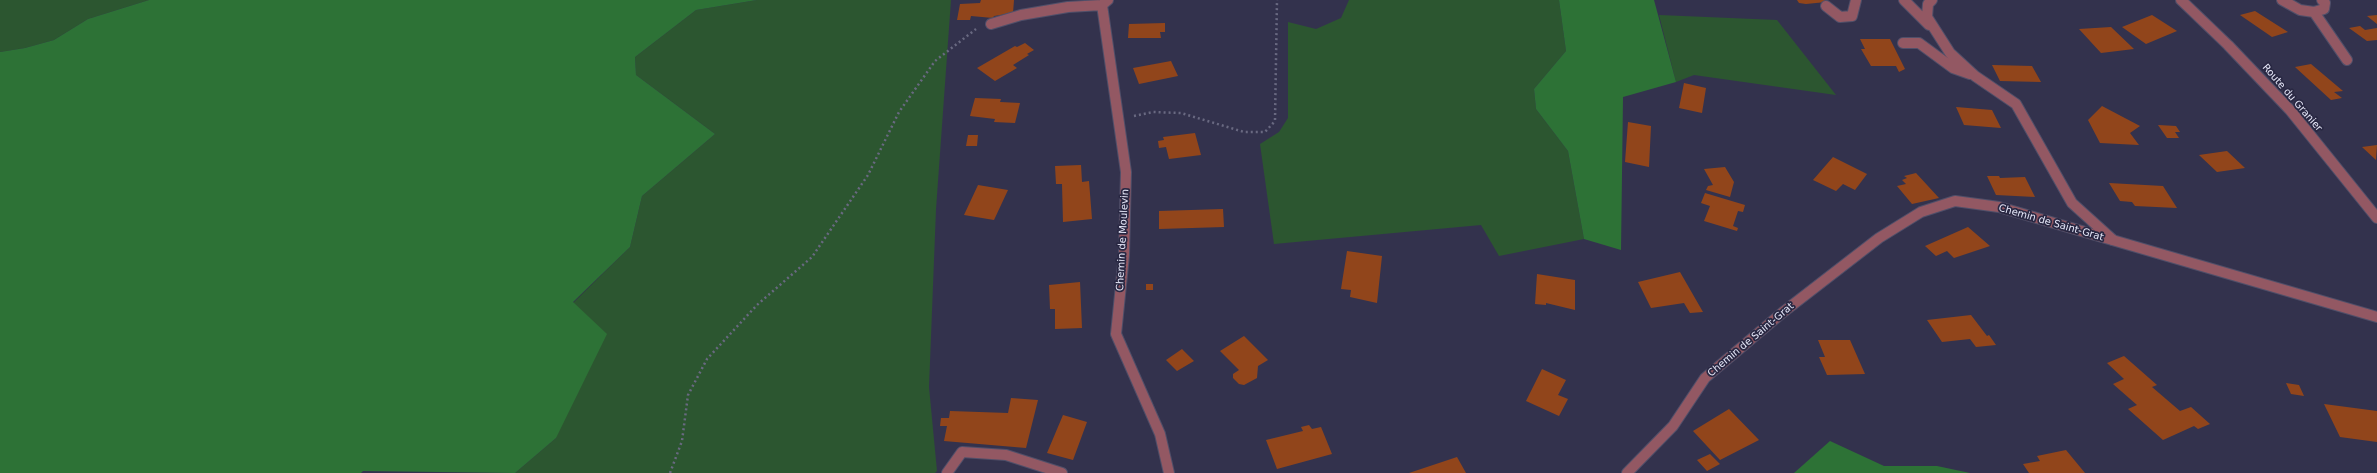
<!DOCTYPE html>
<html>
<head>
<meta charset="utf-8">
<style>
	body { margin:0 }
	canvas { display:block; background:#33324d }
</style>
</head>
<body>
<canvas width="2377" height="473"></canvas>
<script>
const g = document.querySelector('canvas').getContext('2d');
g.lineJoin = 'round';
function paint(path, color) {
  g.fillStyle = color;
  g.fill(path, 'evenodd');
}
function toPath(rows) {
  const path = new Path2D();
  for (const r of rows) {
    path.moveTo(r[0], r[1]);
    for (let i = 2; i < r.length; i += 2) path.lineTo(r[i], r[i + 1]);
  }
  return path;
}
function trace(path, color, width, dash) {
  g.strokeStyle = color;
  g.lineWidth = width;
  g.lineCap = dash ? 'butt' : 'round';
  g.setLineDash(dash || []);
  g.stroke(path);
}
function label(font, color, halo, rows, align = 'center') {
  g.font = font + ' "DejaVu Sans",sans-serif';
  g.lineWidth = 3.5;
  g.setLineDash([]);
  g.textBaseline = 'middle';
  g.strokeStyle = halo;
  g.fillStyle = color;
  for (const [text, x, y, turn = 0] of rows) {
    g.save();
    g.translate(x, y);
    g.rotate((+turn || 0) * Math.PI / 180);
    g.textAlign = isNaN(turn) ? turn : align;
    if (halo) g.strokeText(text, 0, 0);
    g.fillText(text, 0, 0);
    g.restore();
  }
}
paint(toPath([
	[0,0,149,0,88,19,54,40,25,48,0,52],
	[757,0,951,0,936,209,929,387,937,471,935,473,515,473,556,438,573,303,630,247,642,196,715,134,636,75,635,57,696,10],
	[1349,0,1559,0,1566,51,1534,89,1536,109,1568,151,1584,239,1499,256,1481,225,1274,244,1260,144,1279,132,1288,118,1288,22,1316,29,1341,18],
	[1659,15,1777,20,1836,95,1694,75,1676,82]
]), '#2c5630');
paint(toPath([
	[149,0,757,0,696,10,635,57,636,75,715,134,642,196,630,247,573,302,607,334,556,438,515,473,363,471,361,473,0,473,0,52,25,48,54,40,88,19],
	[1559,0,1654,0,1676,82,1623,97,1621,250,1584,239,1568,151,1536,109,1534,89,1566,51],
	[1830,441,1884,466,1937,466,1970,473,1794,473]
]), '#2d7236');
paint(toPath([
	[981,0,1014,0,1013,13,994,16,993,18,971,16,970,20,957,20,960,4,980,3],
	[1797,0,1825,0,1826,2,1806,4,1799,3],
	[2255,11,2288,32,2272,37,2240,15],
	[2152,15,2177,31,2146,44,2122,27],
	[2377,15,2377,24,2367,16],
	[1165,23,1165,32,1160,32,1161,38,1128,38,1129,24],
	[2360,26,2365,30,2377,28,2377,40,2367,41,2349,28],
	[2111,27,2134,49,2101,53,2079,29],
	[1860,39,1890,39,1905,69,1899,72,1896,66,1871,66,1861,49,1865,49],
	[1025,43,1034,50,1027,54,1029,55,1013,65,1017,68,995,81,977,68,1015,46,1017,47],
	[1171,61,1178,76,1139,84,1133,68],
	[2311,64,2343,91,2334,92,2342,98,2331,100,2295,67],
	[1992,65,2032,66,2041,82,2000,81],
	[1684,83,1706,88,1702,113,1679,108],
	[975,98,1001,99,1000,102,1020,103,1015,123,994,122,995,119,970,116],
	[2102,106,2140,126,2130,133,2139,145,2100,143,2088,120],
	[1956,107,1992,110,2001,128,1964,125],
	[1628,122,1651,126,1649,167,1625,162],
	[2158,125,2176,126,2180,132,2175,132,2179,138,2167,138],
	[1195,133,1201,155,1169,159,1166,147,1159,148,1158,141,1164,140,1163,137],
	[968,135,978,135,977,146,966,146],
	[2377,145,2376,160,2362,147],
	[2227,151,2245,168,2217,172,2199,155],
	[1833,157,1867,174,1855,190,1843,184,1836,191,1813,180],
	[1081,165,1082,182,1089,181,1092,219,1063,222,1062,184,1056,184,1055,166],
	[1725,167,1734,182,1730,197,1706,190,1708,186,1713,185,1704,169],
	[1916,173,1939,198,1912,204,1897,186,1906,184,1902,180,1907,178,1904,176],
	[1987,176,1999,176,2000,178,2025,177,2035,197,1996,195],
	[2109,183,2163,186,2177,208,2135,206,2132,202,2120,201],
	[978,185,1008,190,994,220,964,215],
	[1705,193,1745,205,1743,212,1738,211,1733,226,1738,228,1737,231,1704,221,1710,206,1701,203],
	[1223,209,1224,227,1159,229,1159,211],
	[1968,227,1990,246,1954,258,1947,251,1936,256,1925,246],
	[1347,251,1382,256,1377,303,1350,297,1351,290,1341,289],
	[1680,272,1703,312,1690,313,1684,303,1651,308,1638,282],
	[1537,274,1575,280,1575,310,1546,303,1546,305,1535,304],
	[1080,282,1082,328,1055,329,1055,309,1050,309,1049,285],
	[1146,284,1153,284,1153,290,1146,290],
	[1971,315,1987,336,1989,335,1996,345,1976,347,1970,339,1942,342,1927,320],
	[1244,336,1268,360,1258,366,1257,378,1244,385,1239,384,1233,378,1233,374,1239,370,1220,351],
	[1818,340,1850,340,1865,374,1827,375,1819,357,1825,357],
	[1182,349,1194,361,1177,371,1166,360],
	[2124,356,2157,385,2152,387,2180,411,2191,407,2210,424,2198,429,2194,426,2163,440,2128,409,2137,405,2113,384,2124,379,2107,363],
	[1542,369,1566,380,1558,395,1568,399,1559,416,1526,401],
	[2286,383,2299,385,2304,396,2291,394],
	[1011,398,1038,400,1026,448,944,441,947,426,940,426,941,418,949,418,950,411,1008,413],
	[2324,404,2377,411,2377,442,2340,437],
	[1729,409,1759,440,1720,460,1693,431],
	[1063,415,1087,422,1073,460,1047,453],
	[1309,425,1312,429,1321,427,1332,454,1277,469,1266,440,1303,431,1301,427],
	[2066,450,2085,473,2029,473,2023,464,2040,461,2037,456],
	[1710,454,1720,464,1707,471,1697,460],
	[1457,457,1466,473,1409,473]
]), '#91451b');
const service = toPath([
	[1904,0,1929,25],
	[1932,0,1928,4,1927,17,1950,53,1975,76,2016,104,2072,203,2113,240],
	[1826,6,1840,17,1852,16,1856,0],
	[1903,43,1919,43,1953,68,1970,74]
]);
const minor = toPath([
	[1108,0,1102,5,1126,172,1124,255,1116,334,1160,434,1169,473],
	[2282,0,2300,10,2314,12,2324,9,2325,3,2322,0],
	[2314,12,2347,60],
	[991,24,1021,15,1068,7,1102,5],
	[947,473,962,452,1006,455,1062,473],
	[1627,473,1673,426,1705,378,1782,313,1879,238,1921,212,1955,201,1999,207,2377,317]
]);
const tertiary = toPath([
	[2181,0,2228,45,2290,110,2377,218]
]);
trace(service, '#504f69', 12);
trace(minor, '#504f69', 12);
trace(tertiary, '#504f69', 12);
trace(toPath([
	[1134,116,1153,112,1181,113,1244,132,1265,132,1275,121,1277,0],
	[670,473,682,441,688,395,707,359,757,305,812,257,868,175,899,112,935,61,976,29]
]), '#696981', 2.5, [2, 3]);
trace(service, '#935863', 10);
trace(minor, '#935863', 10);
trace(tertiary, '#935863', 10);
label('10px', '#e7e8f9', '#292843', [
	["Route du Granier",2292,98,49],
	["Chemin de Saint-Grat",2051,223,16],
	["Chemin de Moulevin",1123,240,-87],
	["Chemin de Saint-Grat",1751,340,-40]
]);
</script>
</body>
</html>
